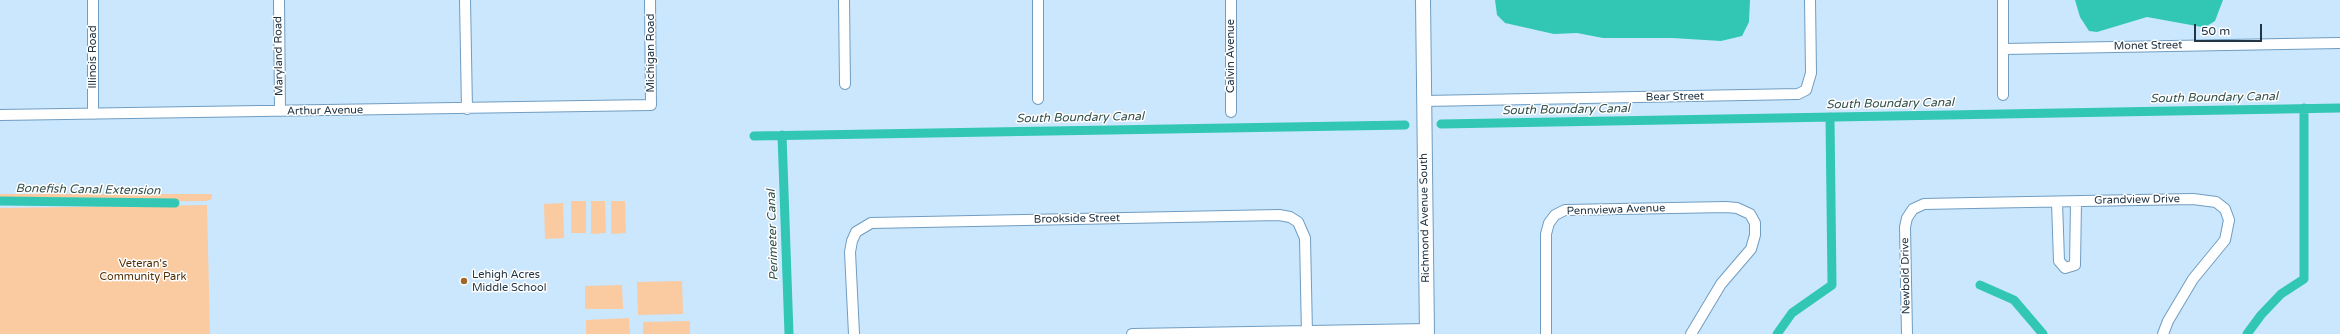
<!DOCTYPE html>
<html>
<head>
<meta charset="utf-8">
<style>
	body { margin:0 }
	#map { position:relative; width:2340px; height:334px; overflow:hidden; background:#cbe7fe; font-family:"Varela Round",sans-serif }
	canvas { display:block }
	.scale { position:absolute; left:2194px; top:24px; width:68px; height:18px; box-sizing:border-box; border:2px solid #223544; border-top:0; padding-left:5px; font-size:12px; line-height:14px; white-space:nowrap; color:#223544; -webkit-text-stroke:3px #fff; paint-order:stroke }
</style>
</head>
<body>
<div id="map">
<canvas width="2340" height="334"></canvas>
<div class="scale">50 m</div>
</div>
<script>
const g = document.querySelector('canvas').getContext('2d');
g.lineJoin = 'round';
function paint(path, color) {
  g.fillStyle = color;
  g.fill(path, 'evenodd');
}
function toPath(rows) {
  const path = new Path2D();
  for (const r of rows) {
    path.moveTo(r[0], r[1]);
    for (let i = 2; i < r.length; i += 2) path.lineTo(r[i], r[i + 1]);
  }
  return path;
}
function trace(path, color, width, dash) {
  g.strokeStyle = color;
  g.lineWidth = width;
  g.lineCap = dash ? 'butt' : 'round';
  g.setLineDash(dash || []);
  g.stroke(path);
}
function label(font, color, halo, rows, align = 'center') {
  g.font = font + ' "Varela Round",sans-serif';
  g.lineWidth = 3;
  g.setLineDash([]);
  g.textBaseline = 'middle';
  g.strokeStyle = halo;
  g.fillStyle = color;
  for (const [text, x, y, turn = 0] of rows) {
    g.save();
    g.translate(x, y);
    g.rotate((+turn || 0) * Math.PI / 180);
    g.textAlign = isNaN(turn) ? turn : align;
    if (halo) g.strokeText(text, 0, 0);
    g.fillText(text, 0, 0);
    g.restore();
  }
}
paint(toPath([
	[0,194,212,194,212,199,206,201,0,203],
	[571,201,586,201,586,233,571,233],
	[591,201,605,201,606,233,591,234],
	[611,201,625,201,626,233,611,234],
	[563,203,564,238,545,239,544,204],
	[207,205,210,334,0,334,0,208],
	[682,281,683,314,638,315,637,282],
	[622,285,623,309,585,309,585,286],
	[629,318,630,334,586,334,586,320],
	[690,321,690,334,643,334,643,322]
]), '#facaa0');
paint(toPath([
	[1495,0,1750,0,1749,22,1742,36,1721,41,1672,38,1603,38,1577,33,1554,34,1505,23,1497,15],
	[2075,0,2223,0,2215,21,2207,26,2202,27,2147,17,2097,32,2089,31,2080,17]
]), '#32c7b5');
trace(toPath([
	[1441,124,2340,108],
	[782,135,789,334],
	[754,136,1405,125],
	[0,201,175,203],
	[1980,285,2014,300,2043,334],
	[1777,334,1792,313,1832,285,1830,117],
	[2247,334,2261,315,2281,294,2304,279,2304,108]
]), '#32c7b5', 9);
const street = toPath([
	[93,0,93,114],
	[279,0,280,111],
	[465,0,467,109],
	[844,0,845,84],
	[1038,0,1038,99],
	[1231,0,1231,112],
	[2003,0,2003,95],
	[2003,49,2340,43],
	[1424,101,1798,94,1806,90,1811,73,1810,0],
	[0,115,651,105,650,0],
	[2057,202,2059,261,2065,268,2075,265,2076,202],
	[854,334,850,252,852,241,856,232,871,223,1279,215,1290,217,1298,222,1305,238,1307,334],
	[1132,334,1427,329],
	[1546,334,1546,234,1549,223,1555,215,1565,210,1726,207,1737,208,1750,214,1755,223,1755,235,1751,249,1721,284,1691,334],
	[1907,334,1905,227,1907,218,1913,209,1924,204,1973,203,2193,199,2216,202,2225,209,2229,220,2225,240,2193,279,2168,321,2163,334]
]);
const secondary = toPath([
	[1423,0,1427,334]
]);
trace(street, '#709dc1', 12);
trace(secondary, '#709dc1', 16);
trace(street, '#fff', 10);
trace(secondary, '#fff', 14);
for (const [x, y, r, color] of [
	[464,281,4,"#a26628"]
]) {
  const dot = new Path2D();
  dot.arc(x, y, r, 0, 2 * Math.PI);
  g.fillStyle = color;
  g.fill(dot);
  trace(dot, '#fff', 1.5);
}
label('11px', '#223544', '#fff', [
	["Monet Street",2148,46,-1],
	["Michigan Road",651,53,-90],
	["Maryland Road",279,56,-91],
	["Calvin Avenue",1231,56,-90],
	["Illinois Road",93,57,-90],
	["Bear Street",1675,97,-1],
	["Arthur Avenue",325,111,-1],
	["Grandview Drive",2137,200,-1],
	["Pennviewa Avenue",1616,210,-2],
	["Richmond Avenue South",1425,218,-91],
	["Brookside Street",1077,219,-1],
	["Newbold Drive",1906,276,-91]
]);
label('11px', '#532f06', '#fff', [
	["Veteran's",143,264],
	["Community Park",143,277]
]);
label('11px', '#223544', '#fff', [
	["Lehigh Acres",472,275],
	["Middle School",472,288]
], 'left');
label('italic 12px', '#32504b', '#fff', [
	["South Boundary Canal",2214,98,-1],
	["South Boundary Canal",1890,104,-1],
	["South Boundary Canal",1566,110,-1],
	["South Boundary Canal",1080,118,-1],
	["Bonefish Canal Extension",88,190,1],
	["Perimeter Canal",773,235,-92]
]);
</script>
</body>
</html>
